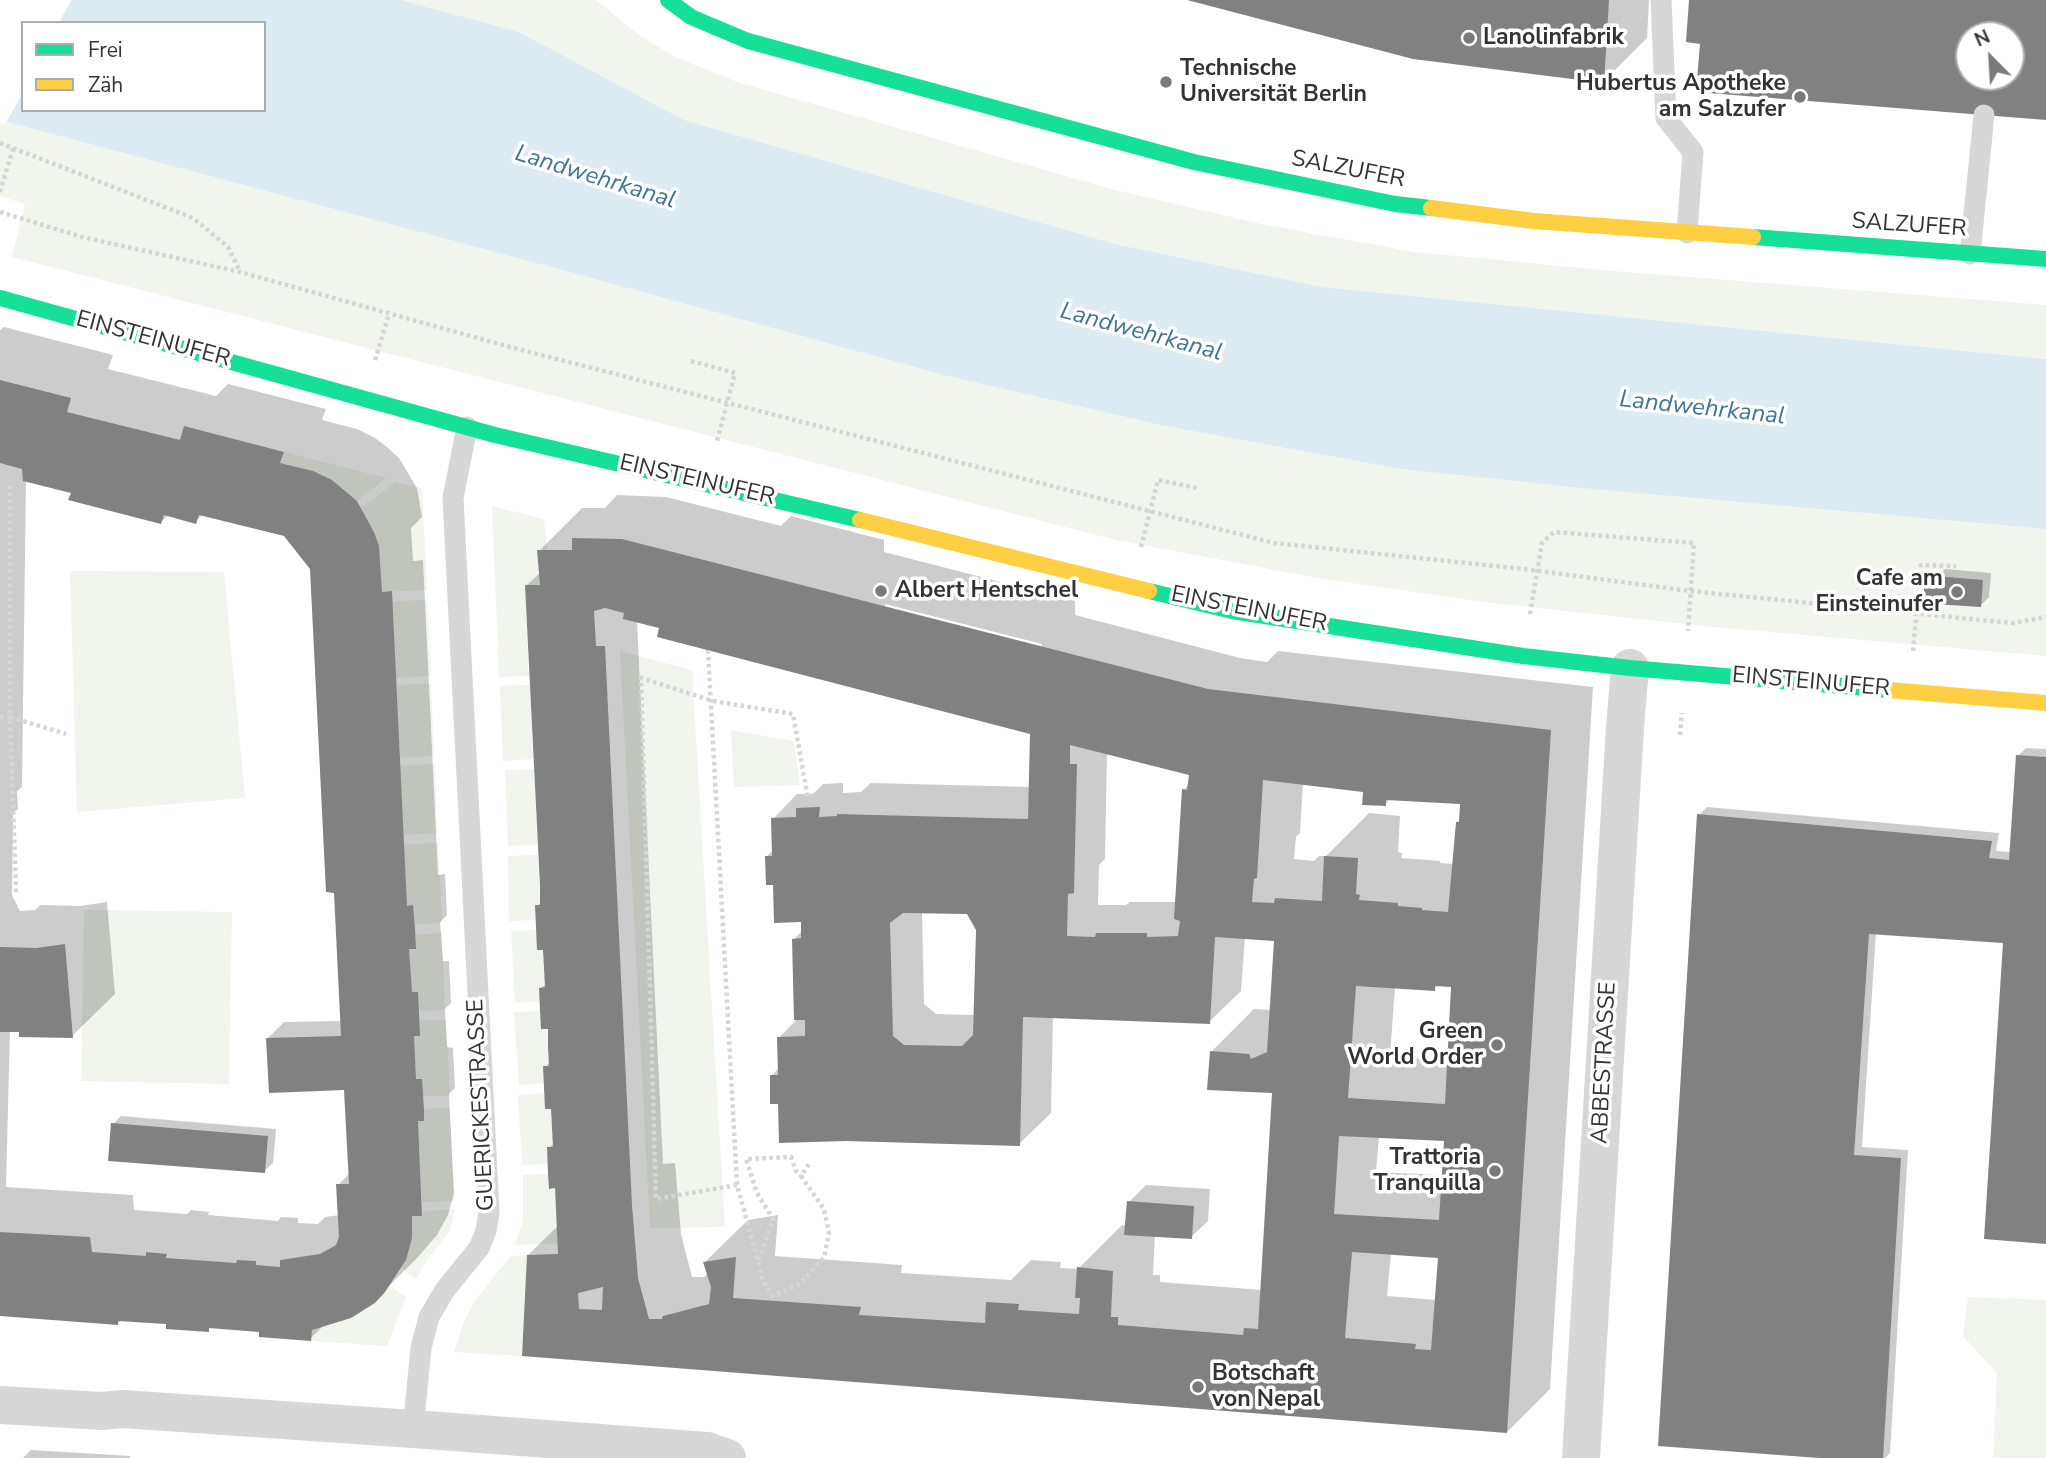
<!DOCTYPE html>
<html>
<head>
<meta charset="utf-8">
<style>
	body { margin:0 }
	#map { position:relative; width:2046px; height:1458px; overflow:hidden; background:#fff; font-family:"Nunito Sans",sans-serif }
	canvas { display:block }
	.legend { position:absolute; left:21px; top:21px; width:245px; height:91px; box-sizing:border-box; background:#fff; border:2px solid #adadad; margin:0; padding:9px 12px; list-style:none; font-size:21px; color:#333 }
	.legend li { display:flex; align-items:center; gap:14px; height:35px }
	.legend b { width:35px; border:2px solid #adadad }
	.north { position:absolute; left:1955px; top:21px; width:70px; height:70px; box-sizing:border-box; background:#fff; border:2px solid #adadad; border-radius:50%; rotate:336deg; font-size:19px; font-weight:700; line-height:28px; text-align:center; color:#333 }
	.north::after { content:''; display:block; margin:auto; width:24px; height:32px; background:#7a7a7a; clip-path:polygon(50% 0,100% 100%,50% 72%,0 100%) }
</style>
</head>
<body>
<div id="map">
<canvas width="2046" height="1458"></canvas>
<ul class="legend">
<li><b style="height:9px;background:#16e098"></b>Frei</li>
<li><b style="height:9px;background:#ffcf43"></b>Zäh</li>
</ul>
<div class="north">N</div>
</div>
<script>
const g = document.querySelector('canvas').getContext('2d');
g.lineJoin = 'round';
function paint(path, color) {
  g.fillStyle = color;
  g.fill(path, 'evenodd');
}
function toPath(rows) {
  const path = new Path2D();
  for (const r of rows) {
    path.moveTo(r[0], r[1]);
    for (let i = 2; i < r.length; i += 2) path.lineTo(r[i], r[i + 1]);
  }
  return path;
}
function trace(path, color, width, dash) {
  g.strokeStyle = color;
  g.lineWidth = width;
  g.lineCap = dash ? 'butt' : 'round';
  g.setLineDash(dash || []);
  g.stroke(path);
}
function label(font, color, halo, rows, align = 'center') {
  g.font = font + ' "Nunito Sans",sans-serif';
  g.lineWidth = 7;
  g.setLineDash([]);
  g.textBaseline = 'middle';
  g.strokeStyle = halo;
  g.fillStyle = color;
  for (const [text, x, y, turn = 0] of rows) {
    g.save();
    g.translate(x, y);
    g.rotate((+turn || 0) * Math.PI / 180);
    g.textAlign = isNaN(turn) ? turn : align;
    if (halo) g.strokeText(text, 0, 0);
    g.fillText(text, 0, 0);
    g.restore();
  }
}
paint(toPath([
	[401,0,596,0,640,36,675,57,740,83,1115,190,1266,225,1414,252,1613,271,2046,305,2046,359,1322,287,1115,244,684,120,519,32],
	[0,120,566,271,947,376,1165,426,1401,469,1580,488,2046,529,2046,656,1714,627,1483,602,1318,578,1116,540,12,257,25,204,0,196],
	[284,452,386,478,357,501,332,480,313,471,280,463],
	[395,482,422,488,427,590,382,592,379,546,374,532,361,508],
	[492,506,544,519,547,550,537,550,540,585,525,585,529,676,499,677],
	[70,571,224,572,245,798,77,812],
	[427,600,431,676,396,678,393,601],
	[620,651,692,670,725,1227,650,1228],
	[431,684,434,756,400,758,397,685],
	[530,685,533,759,503,761,500,686],
	[731,730,794,741,800,785,734,787],
	[435,764,437,833,404,835,400,766],
	[534,769,538,845,508,846,505,770],
	[438,843,442,923,414,924,413,906,407,906,404,844],
	[538,855,540,905,535,906,536,920,509,921,508,856],
	[84,910,232,912,229,1084,81,1081],
	[536,930,543,950,545,987,539,988,540,1001,515,1003,511,931],
	[442,933,445,1010,418,1011,418,992,412,992,409,949,415,935],
	[540,1011,548,1029,549,1066,544,1083,519,1085,514,1012],
	[419,1020,446,1020,450,1096,423,1096,422,1079,416,1079,414,1036],
	[544,1093,545,1109,551,1109,552,1127,553,1147,548,1164,522,1165,518,1095],
	[450,1108,454,1201,422,1202,418,1121,424,1121,424,1109],
	[548,1174,549,1189,555,1188,558,1243,515,1245,523,1220,523,1175],
	[455,1209,450,1231,429,1257,416,1279,402,1269,412,1238,412,1216,422,1216,422,1211],
	[527,1255,522,1356,454,1352,463,1324,475,1300,511,1256],
	[390,1286,406,1297,387,1346,311,1341,312,1330,351,1318,375,1303],
	[1968,1297,2046,1300,2046,1458,1993,1458,1997,1373,1963,1336]
]), '#f1f5ed');
paint(toPath([
	[0,0,401,0,519,32,684,120,1115,244,1322,287,2046,359,2046,529,1580,488,1401,469,1165,426,947,376,566,271,0,120],
	[23,23,264,23,264,110,23,110]
]), '#ddebf3');
paint(toPath([
	[0,0,71,0,59,23,23,23,23,92,5,125,0,124]
]), '#fff');
paint(toPath([
	[1194,0,1649,0,1647,38,1604,81],
	[4,327,113,355,108,369,216,396,228,384,326,409,322,420,357,429,375,438,387,447,399,458,417,488,422,517,411,528,413,561,423,560,438,875,445,874,447,915,440,922,443,961,449,961,451,1003,445,1009,447,1047,453,1048,455,1088,449,1094,454,1193,448,1215,437,1235,417,1258,374,1301,325,1324,310,1339,261,1331,212,1326,208,1330,168,1323,121,1320,118,1324,0,1315,0,330],
	[26,479,73,491,161,522,169,515,195,522,203,514,285,535,311,568,335,891,342,1021,284,1022,267,1039,346,1085,350,1173,338,1185,340,1215,325,1217,318,1224,298,1223,298,1218,281,1217,278,1221,208,1215,209,1212,191,1210,187,1214,134,1210,133,1195,6,1187,10,1030,72,1036,115,994,107,902,80,906,40,905,35,910,20,911,12,895,13,813,18,809,17,791,22,787],
	[617,495,666,497,781,526,791,516,884,540,884,552,1075,601,1075,615,1240,658,1267,662,1278,651,1593,687,1550,1389,1507,1432,524,1355,528,1255,559,1225,557,1186,549,1148,555,1142,554,1127,545,1067,551,1061,549,1027,541,989,546,983,545,948,537,906,542,901,527,585,541,572,539,551,582,508,605,508],
	[885,604,1042,644,1041,648,885,608],
	[637,621,1032,729,1031,787,871,783,861,792,843,793,843,783,823,784,813,794,797,794,773,819,774,850,767,856,775,883,803,921,803,930,794,939,796,1020,779,1038,779,1068,771,1076,780,1102,1019,1144,1051,1113,1053,1017,1209,1022,1241,991,1245,937,1276,939,1271,1010,1254,1009,1211,1052,1274,1091,1262,1290,1160,1282,1160,1275,1153,1275,1155,1235,1191,1237,1208,1221,1210,1189,1146,1185,1129,1202,1127,1226,1122,1225,1078,1269,1060,1268,1061,1262,1031,1260,1011,1280,901,1273,902,1265,775,1256,778,1215,748,1220,705,1262,708,1273,704,1277,692,1277,681,1234,675,1163,663,1164],
	[1107,752,1191,773,1190,784,1183,790,1177,902,1130,902,1126,905,1098,905,1099,865,1105,859],
	[1303,783,1365,791,1385,805,1391,798,1462,803,1461,819,1457,822,1454,864,1440,863,1440,861,1401,858,1402,853,1398,852,1400,816,1369,813,1326,856,1319,856,1314,861,1294,859,1296,837,1300,833],
	[922,911,968,913,978,929,976,1015,936,1014,924,1004],
	[1439,984,1453,985,1449,1060,1390,1056,1395,987,1434,990],
	[1379,1136,1446,1140,1444,1175,1376,1172],
	[1391,1253,1440,1256,1436,1300,1387,1296],
	[1945,569,1991,573,1989,597,1981,605,1926,588,1934,580,1937,581,1937,577],
	[2026,748,2046,749,2046,1241,2005,941,1876,932,1862,1147,1908,1150,1890,1453,1885,1458,1843,1458,1699,815,1707,807,1999,833,1996,851,2012,852,2018,756],
	[121,1116,276,1129,273,1163,264,1171,113,1124],
	[31,1450,130,1456,130,1458,23,1458]
]), '#0003');
paint(toPath([
	[1187,0,1609,0,1604,83,1413,59],
	[1689,0,2046,0,2046,120,1696,92,1700,44,1686,42],
	[1969,35,2011,35,2011,77,1969,77],
	[0,380,71,398,67,412,180,440,184,426,284,452,280,463,313,471,332,480,357,501,374,532,379,546,382,592,392,591,407,906,413,905,415,929,416,949,409,949,412,992,418,992,420,1036,414,1036,416,1079,422,1079,424,1109,424,1121,418,1121,422,1216,412,1216,412,1238,406,1260,385,1292,375,1303,351,1318,312,1330,311,1341,259,1337,259,1332,209,1328,209,1332,166,1329,166,1324,118,1321,118,1325,0,1316,0,1232,90,1237,92,1252,146,1256,146,1252,167,1254,166,1258,236,1263,237,1260,256,1261,256,1265,280,1267,280,1260,320,1254,336,1245,339,1237,336,1184,349,1184,344,1090,269,1093,266,1038,341,1036,334,893,326,892,310,569,284,536,199,515,196,524,164,515,161,524,68,500,71,493,23,481,22,469,0,463],
	[572,538,622,539,1208,689,1551,730,1507,1433,522,1356,527,1255,558,1254,555,1188,549,1189,548,1174,547,1147,553,1147,551,1109,545,1109,543,1066,549,1066,548,1047,548,1029,541,1029,540,1011,539,988,545,987,543,950,537,950,535,905,540,905,540,886,525,585,540,585,537,550,572,550],
	[605,608,624,613,623,619,659,628,657,637,1030,734,1028,819,837,814,837,816,819,817,820,807,796,808,796,817,771,818,772,856,765,856,766,885,773,885,774,923,801,922,801,938,792,939,794,1020,805,1020,805,1036,777,1037,778,1075,770,1075,770,1104,778,1104,779,1143,846,1141,1020,1146,1023,1017,1210,1024,1215,937,1274,941,1267,1052,1251,1059,1249,1054,1210,1051,1207,1090,1272,1093,1258,1329,1244,1328,1243,1335,1118,1325,1118,1317,1111,1317,1113,1271,1077,1267,1075,1298,1080,1298,1079,1314,1018,1310,1019,1304,986,1302,985,1323,859,1315,861,1307,733,1298,736,1257,703,1262,711,1287,709,1304,663,1316,662,1319,649,1319,638,1278,632,1205,605,646,596,646,594,611],
	[1070,745,1189,775,1187,790,1182,789,1174,919,1180,921,1178,936,1147,937,1147,933,1096,933,1095,937,1067,936,1068,894,1074,893,1077,764,1070,764],
	[1263,780,1363,792,1362,805,1386,806,1386,800,1460,804,1459,822,1456,822,1448,912,1422,910,1422,908,1398,906,1398,903,1359,900,1360,895,1356,894,1358,858,1324,856,1322,901,1275,898,1274,903,1252,902,1254,879,1257,878],
	[903,913,967,914,976,930,973,1035,962,1046,904,1045,893,1036,890,923],
	[1356,986,1435,991,1435,986,1451,987,1445,1104,1348,1098],
	[1339,1136,1444,1141,1439,1220,1334,1214],
	[1352,1252,1438,1258,1431,1350,1415,1349,1416,1344,1345,1338],
	[603,1287,602,1310,579,1309,578,1293],
	[1935,576,1983,580,1981,607,1934,604,1934,600,1924,599,1924,588,1935,589],
	[2016,755,2046,757,2046,1244,1984,1239,2003,943,1869,934,1854,1155,1901,1158,1883,1458,1819,1458,1658,1446,1697,814,1992,841,1989,858,2009,860],
	[65,944,73,1038,19,1037,19,1032,0,1032,0,947,36,948],
	[111,1123,268,1136,265,1173,108,1161],
	[1127,1201,1194,1206,1192,1239,1124,1235]
]), '#818181');
trace(toPath([
	[0,143,193,218,228,247,240,271],
	[0,192,14,146],
	[0,212,82,237,240,272,510,347,1274,543,1524,569,1690,591,1981,620,2013,623,2046,617],
	[375,360,389,314],
	[691,361,735,373,717,441],
	[1141,547,1158,480,1197,488],
	[1530,614,1542,543,1554,532,1694,543,1688,631],
	[708,650,737,1185,764,1283,773,1296,798,1285,824,1258,829,1233,824,1209,801,1176,809,1164],
	[1913,651,1921,565,1956,566],
	[0,717,10,717,10,481],
	[1680,735,1682,713],
	[16,892,10,717,66,734],
	[737,1185,656,1199,641,678,713,701,793,714,808,799],
	[759,1260,773,1219,757,1193,746,1159,791,1157,796,1171,801,1176]
]), '#d6d6d6', 4.5, [3.5, 3.5]);
trace(toPath([
	[1661,0,1666,118,1693,152,1687,233],
	[1970,254,1984,115],
	[413,1429,421,1348,429,1317,445,1290,479,1248,486,1231,489,1212,453,498,467,427]
]), '#d7d7d7', 21);
trace(toPath([
	[0,1405,102,1411,123,1409,413,1429,707,1451,727,1458],
	[1581,1458,1625,727,1630,668]
]), '#d7d7d7', 38);
trace(toPath([
	[668,0,691,17,748,41,1194,162,1395,204,1431,208],
	[1753,237,2046,259],
	[0,298,495,435,860,520],
	[1149,591,1232,611,1523,656,1630,668,1889,690]
]), '#16e098', 16);
trace(toPath([
	[1431,208,1534,221,1753,237],
	[860,520,1149,591],
	[1889,690,2046,703]
]), '#ffcf43', 16);
for (const [x, y, r, color] of [
	[1469,38,7,"#7a7a7a"],
	[1166,82,7,"#7a7a7a"],
	[1800,97,7,"#7a7a7a"],
	[881,591,7,"#7a7a7a"],
	[1957,592,7,"#7a7a7a"],
	[1497,1045,7,"#7a7a7a"],
	[1495,1171,7,"#7a7a7a"],
	[1198,1387,7,"#7a7a7a"]
]) {
  const dot = new Path2D();
  dot.arc(x, y, r, 0, 2 * Math.PI);
  g.fillStyle = color;
  g.fill(dot);
  trace(dot, '#fff', 2.5);
}
label('bold 23px', '#333', '#fff', [
	["Lanolinfabrik",1483,38],
	["Technische",1180,69],
	["Universität Berlin",1180,95],
	["Hubertus Apotheke",1786,84,"right"],
	["am Salzufer",1786,110,"right"],
	["Cafe am",1943,579,"right"],
	["Einsteinufer",1943,605,"right"],
	["Albert Hentschel",895,591],
	["Green",1483,1032,"right"],
	["World Order",1483,1058,"right"],
	["Trattoria",1481,1158,"right"],
	["Tranquilla",1481,1184,"right"],
	["Botschaft",1212,1374],
	["von Nepal",1212,1400]
], 'left');
label('23px', '#333', '#fff', [
	["SALZUFER",1348,170,11],
	["SALZUFER",1909,226,4],
	["EINSTEINUFER",153,340,15],
	["EINSTEINUFER",697,481,13],
	["EINSTEINUFER",1249,610,11],
	["EINSTEINUFER",1811,683,5],
	["ABBESTRASSE",1605,1063,-87],
	["GUERICKESTRASSE",482,1105,-93]
]);
label('italic 24px', '#3f7597', '#fff', [
	["Landwehrkanal",595,178,17],
	["Landwehrkanal",1141,333,15],
	["Landwehrkanal",1702,409,6]
]);
</script>
</body>
</html>
